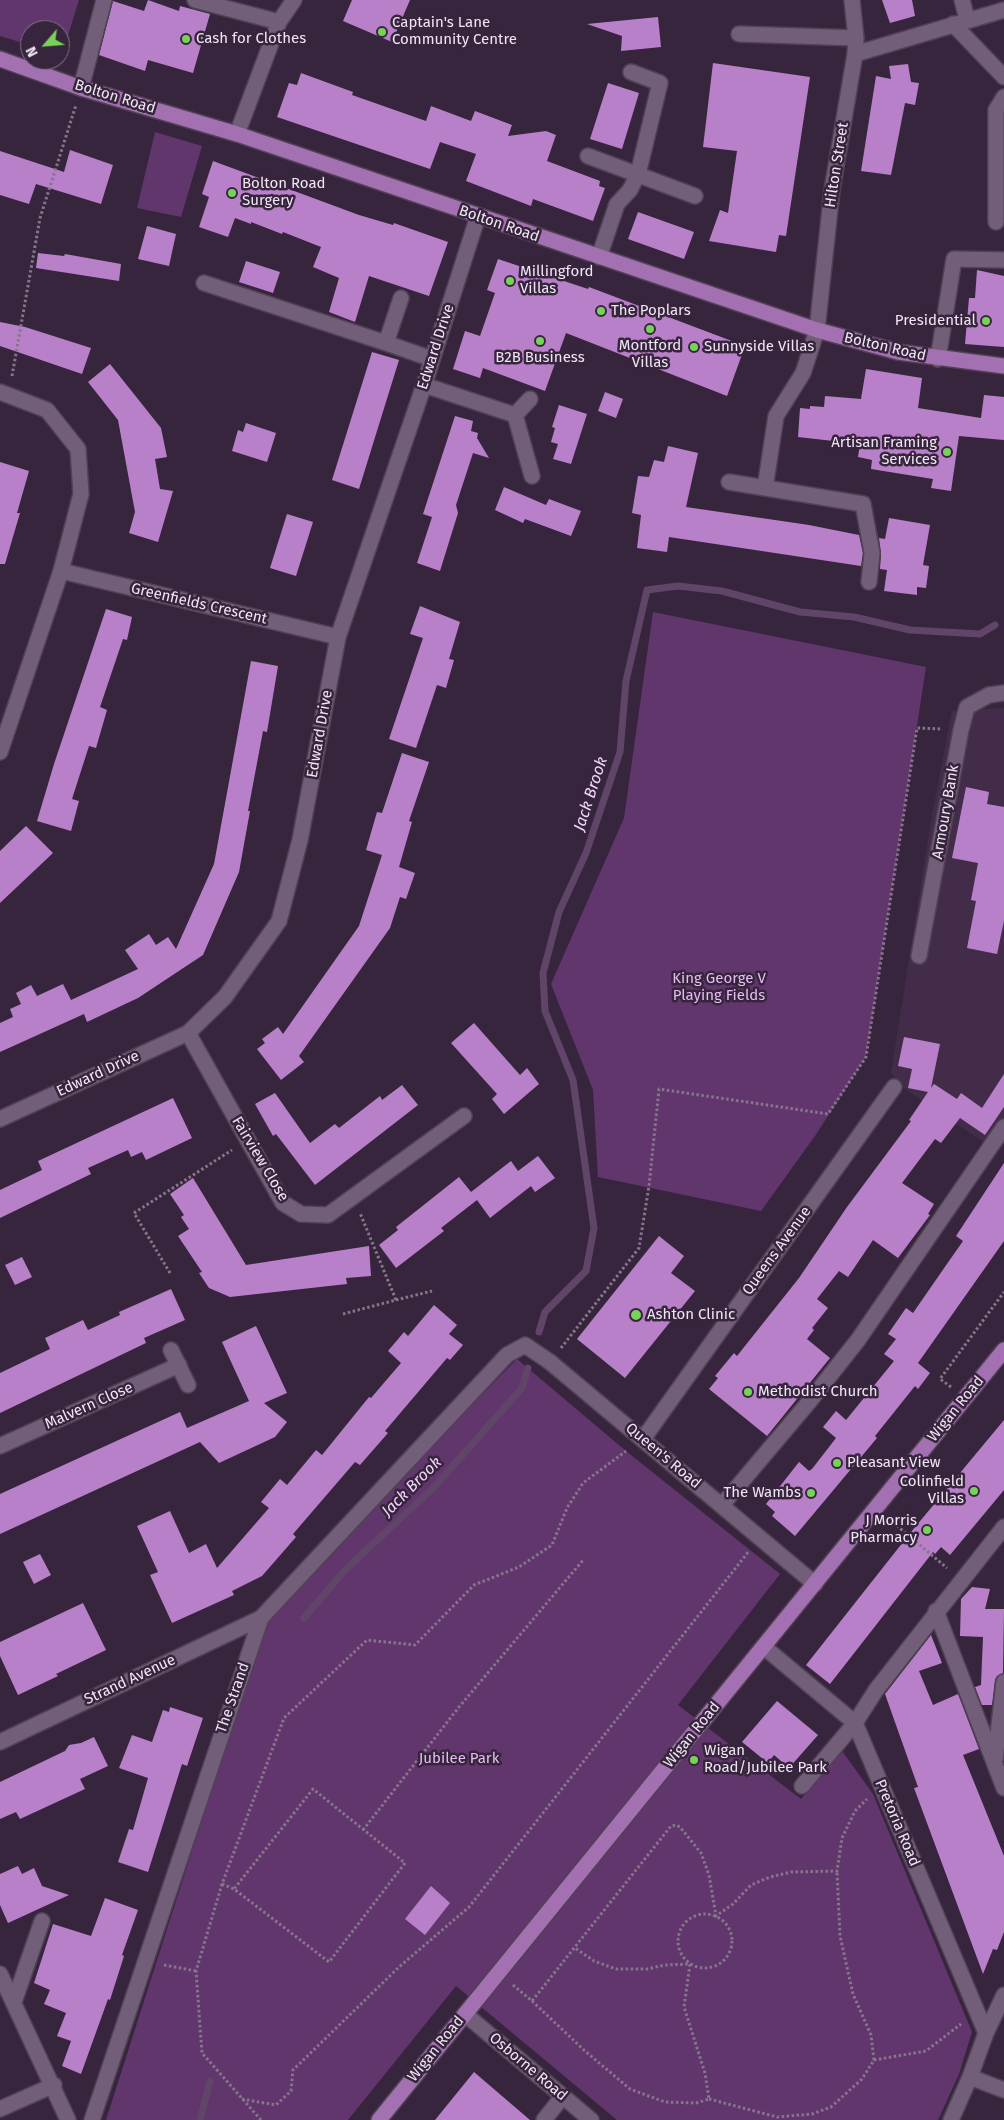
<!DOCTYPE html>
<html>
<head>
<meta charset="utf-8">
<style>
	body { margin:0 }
	#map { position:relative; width:1004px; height:2120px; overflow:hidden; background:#37253d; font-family:"Fira Sans",sans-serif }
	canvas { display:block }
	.north { position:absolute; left:20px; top:20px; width:50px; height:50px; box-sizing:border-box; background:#37253d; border:1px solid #817287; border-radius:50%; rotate:243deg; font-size:14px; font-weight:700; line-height:20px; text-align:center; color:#f1e5f5 }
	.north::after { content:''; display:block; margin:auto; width:18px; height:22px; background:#78d259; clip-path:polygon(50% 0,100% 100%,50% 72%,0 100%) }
</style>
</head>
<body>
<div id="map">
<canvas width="1004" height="2120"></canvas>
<div class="north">N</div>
</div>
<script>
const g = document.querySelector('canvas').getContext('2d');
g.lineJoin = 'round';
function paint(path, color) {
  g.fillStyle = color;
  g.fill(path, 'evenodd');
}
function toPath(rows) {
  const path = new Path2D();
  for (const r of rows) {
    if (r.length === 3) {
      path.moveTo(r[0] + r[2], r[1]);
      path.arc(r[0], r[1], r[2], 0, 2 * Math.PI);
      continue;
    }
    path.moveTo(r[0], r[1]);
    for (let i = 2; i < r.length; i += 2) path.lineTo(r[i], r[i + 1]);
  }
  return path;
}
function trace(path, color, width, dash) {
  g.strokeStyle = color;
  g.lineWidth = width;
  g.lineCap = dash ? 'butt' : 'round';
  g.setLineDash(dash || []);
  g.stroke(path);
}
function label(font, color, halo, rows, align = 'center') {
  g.font = font + ' "Fira Sans",sans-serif';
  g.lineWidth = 5;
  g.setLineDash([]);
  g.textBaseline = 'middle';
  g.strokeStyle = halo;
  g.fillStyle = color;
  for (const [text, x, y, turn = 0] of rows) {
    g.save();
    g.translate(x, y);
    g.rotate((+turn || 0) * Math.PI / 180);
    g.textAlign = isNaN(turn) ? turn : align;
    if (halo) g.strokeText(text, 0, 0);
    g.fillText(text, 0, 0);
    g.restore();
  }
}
paint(toPath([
	[1004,708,1004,1124,991,1147,905,1089,891,1073,932,815,952,711]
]), '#432c4a');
paint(toPath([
	[0,0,79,0,62,55,60,55,60,30,30,30,30,45,0,36],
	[155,132,202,146,181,217,137,208],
	[653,612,926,667,866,1057,815,1136,761,1211,598,1177,593,1090,551,984,624,818],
	[517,1359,626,1451,780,1574,678,1705,801,1799,842,1751,873,1794,972,2032,959,2074,938,2120,617,2120,456,1986,348,2120,106,2120,268,1613]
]), '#61366d');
trace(toPath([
	[539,1332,545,1312,586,1271,594,1228,573,1080,545,1011,543,973,559,912,586,853,620,752,626,681,647,590,678,586,722,591,800,612,854,617,910,630,980,634,995,625],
	[304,1618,345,1570,434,1487,522,1388,528,1368],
	[200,2120,210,2081]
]), '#614569', 7);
paint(toPath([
	[148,0,179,11,180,6,210,14,193,73,148,60,145,71,99,55,113,1,144,11],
	[352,0,410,0,392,42,343,21],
	[882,0,912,0,915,16,890,23],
	[658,17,661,47,621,51,622,36,587,24],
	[713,63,810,77,786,236,779,235,776,252,709,241,720,210,728,213,737,151,703,147],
	[908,64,911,82,919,83,915,105,905,103,891,175,861,171,876,76,891,79,889,66],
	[301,73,353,92,352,95,426,121,431,106,471,121,475,111,512,125,508,136,546,131,556,135,547,161,600,181,599,186,605,188,593,221,533,199,531,206,466,181,476,154,440,142,430,169,277,117,289,83,297,85],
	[608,83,639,93,622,149,590,139],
	[70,150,113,165,101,204,36,184,29,204,0,195,0,151,64,172],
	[213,161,359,215,393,225,394,223,448,242,429,296,369,276,355,322,329,312,339,278,313,267,321,247,283,232,282,234,251,222,251,224,235,218,228,237,199,227,209,197,202,194],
	[638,212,694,232,684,259,628,239],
	[147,226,176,234,169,266,138,259],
	[38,253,64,256,65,254,121,264,119,281,36,268],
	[498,259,588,289,589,287,745,346,727,396,566,333,545,391,483,368,480,378,453,369,465,331,480,336,495,293,487,290],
	[246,261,280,272,273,293,239,282],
	[977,270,1004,276,1004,347,965,344,969,298,975,298],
	[0,322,25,327,91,348,82,374,0,346],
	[372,352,399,360,359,489,332,480],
	[110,364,161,428,167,457,155,459,160,489,173,491,158,542,129,533,135,512,118,420,88,382],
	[866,369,922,378,918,408,981,418,984,395,1004,397,1004,440,959,436,951,491,931,488,933,479,871,469,872,460,858,457,860,444,798,437,800,408,810,409,810,406,824,407,825,396,861,399],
	[605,392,623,399,616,418,598,411],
	[559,405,587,414,571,464,553,459,558,444,551,442,555,428,552,427],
	[455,416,473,421,471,431,478,433,477,438,489,458,473,453,456,505,458,513,440,571,417,563,432,517,423,514],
	[246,423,276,433,267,462,232,451,238,430,243,432],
	[668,446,698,453,686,507,809,525,859,535,863,553,861,566,669,537,667,552,637,548,641,515,632,513,638,476,649,477,654,460,664,462],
	[0,462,29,471,17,513,20,513,5,564,0,564],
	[504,487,546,505,549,499,581,511,571,536,525,519,523,523,495,510],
	[287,514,313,522,296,576,270,568],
	[889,518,930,525,923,565,929,566,926,588,917,587,917,595,884,591,887,570,880,569,881,554,879,538,885,539],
	[420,606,460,622,449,659,454,660,446,688,437,685,416,748,389,739,423,638,410,634],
	[106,609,132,617,127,640,123,639,100,707,107,710,96,748,89,746,72,799,79,801,71,831,37,821,54,764],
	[251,661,278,666,267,732,263,731,248,811,250,811,239,872,203,955,138,998,87,1022,84,1014,0,1052,0,1023,13,1017,10,1009,21,1004,16,993,31,985,37,996,63,984,71,1000,138,969,125,950,149,934,156,945,168,937,176,949,214,864],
	[402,753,429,762,409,821,412,822,399,867,415,873,406,899,400,897,390,928,299,1056,304,1062,281,1080,257,1049,265,1043,262,1039,278,1027,283,1034,359,926,382,855,366,850,377,812,382,813],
	[966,787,989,792,987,804,1004,807,1004,921,997,954,967,948,976,901,971,900,978,863,952,858],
	[26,826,53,853,0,903,0,851],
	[474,1023,520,1075,527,1068,539,1084,504,1114,492,1099,497,1094,451,1043],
	[904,1037,940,1044,931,1088,934,1084,957,1099,961,1093,982,1108,1004,1074,1004,1107,985,1135,960,1118,941,1143,935,1139,902,1183,934,1204,928,1214,930,1215,898,1258,873,1240,848,1277,839,1271,817,1299,828,1308,812,1328,814,1330,807,1339,830,1358,767,1436,709,1389,718,1378,715,1376,734,1353,737,1356,799,1278,847,1207,911,1121,909,1120,928,1092,908,1088,912,1069,898,1066],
	[402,1085,418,1105,315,1185,276,1134,273,1136,255,1104,275,1093,310,1143,335,1124,339,1128,380,1096,382,1100],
	[173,1098,192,1138,146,1160,142,1152,131,1157,128,1150,88,1168,91,1174,0,1218,0,1190,42,1170,38,1161],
	[538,1156,555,1178,535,1192,531,1186,490,1218,477,1200,441,1228,444,1231,396,1268,379,1245,398,1230,396,1227,459,1177,471,1192,511,1161,518,1171],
	[1004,1163,1004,1241,918,1363,930,1373,918,1389,915,1386,875,1436,877,1438,795,1536,772,1516,775,1512,766,1504,799,1462,809,1471,812,1469,836,1438,823,1427,836,1411,846,1420,894,1361,884,1354,896,1339,888,1334,906,1308,913,1313,949,1261,963,1241,956,1236],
	[193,1178,246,1265,369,1246,371,1276,346,1278,347,1284,230,1297,209,1288,199,1273,202,1272,178,1236,189,1229,181,1217,184,1215,170,1194],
	[659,1236,684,1256,671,1273,695,1291,625,1378,577,1339],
	[22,1257,32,1277,15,1285,5,1265],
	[171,1289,185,1320,144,1338,146,1343,0,1413,0,1373,50,1349,45,1338,83,1320,88,1330,120,1315,119,1312],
	[434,1305,457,1325,449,1334,463,1345,450,1360,447,1358,385,1431,388,1433,360,1465,355,1462,293,1534,296,1537,262,1576,232,1591,234,1595,172,1623,150,1575,158,1572,137,1526,170,1511,189,1553,206,1544,217,1568,269,1508,261,1502,280,1479,287,1485,316,1450,322,1455,369,1397,371,1398,401,1363,388,1351,404,1332,408,1336],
	[256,1326,287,1393,264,1403,287,1422,275,1437,219,1463,200,1442,0,1534,0,1494,180,1412,187,1428,249,1401,222,1342],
	[1004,1420,1004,1490,950,1555,941,1547,935,1554,933,1552,830,1684,806,1665,911,1532],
	[40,1554,51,1575,34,1584,23,1562],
	[972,1587,990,1589,985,1609,1004,1609,1003,1673,997,1676,995,1680,992,1705,982,1705,975,1687,981,1685,983,1637,960,1636,961,1599],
	[83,1603,106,1650,56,1674,58,1676,18,1695,0,1656,0,1642],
	[931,1635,942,1663,919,1671,933,1705,958,1694,979,1749,963,1755,1004,1856,1004,1932,997,1950,993,1949,983,1974,914,1788,918,1787,885,1694],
	[777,1701,818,1735,789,1768,774,1755,768,1763,742,1742],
	[170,1707,203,1718,187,1766,182,1764,148,1872,118,1862,129,1829,133,1830,148,1778,119,1768,132,1735,152,1742,163,1710,169,1712],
	[94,1737,108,1766,80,1779,85,1789,20,1819,16,1812,0,1819,0,1782,65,1751,69,1745,81,1743],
	[18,1866,22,1874,34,1868,42,1886,69,1895,8,1923,0,1905,0,1874],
	[431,1886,450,1903,425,1935,405,1919],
	[105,1898,138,1910,122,1955,124,1956,110,2000,108,1999,81,2074,62,2066,71,2041,57,2036,66,2013,44,2004,50,1990,34,1983,53,1924,91,1936],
	[474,2072,530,2120,435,2120]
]), '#b980ca');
const minor = toPath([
	[195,0,279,22],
	[962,0,967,19],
	[953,24,1004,77],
	[739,34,856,38],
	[855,54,1004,10],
	[81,88,104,0],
	[237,134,279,22,294,0],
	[588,156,695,196],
	[996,222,996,110,1004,97],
	[599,257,617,204,630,190,638,174,660,83,631,72],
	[204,283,386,343],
	[401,298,386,343,432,359],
	[938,359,954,259,1004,260],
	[424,385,515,415,532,476],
	[0,392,47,410,78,449,81,494,61,571,0,752],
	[515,415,530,399],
	[729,482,863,504,872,553,869,582],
	[765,488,776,416,803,373,817,330,832,190,855,54,856,38,852,0],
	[61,571,338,637],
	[919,956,961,730,967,707,989,695,1004,693],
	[188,1033,283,1203,301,1214,328,1215,464,1116],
	[0,1119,188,1033,225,997,279,921,300,840,338,637,424,385,478,216],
	[171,1350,188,1385],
	[643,1439,894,1087],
	[0,1446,179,1365],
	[722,1505,809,1402,858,1340,1004,1127],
	[936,1611,1004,1788],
	[764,1647,855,1723,986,2033],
	[0,1742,261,1618],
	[995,1760,1004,1682],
	[802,1786,855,1723,876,1690,1004,1527],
	[0,1974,68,2120],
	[14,2002,42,1921],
	[465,2014,591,2120],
	[970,2077,1004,2090],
	[0,2109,54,2085],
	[92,2120,261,1618,507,1355,525,1345,550,1362,815,1584],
	[544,2120,563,2096],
	[951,2120,970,2077,986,2033,1004,1995]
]);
const major = toPath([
	[0,59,81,88,237,134,817,330,898,352,1004,366],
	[379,2120,1004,1350]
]);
trace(minor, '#514155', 18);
trace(major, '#514155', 18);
trace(toPath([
	[12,376,40,218,76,105],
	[170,1273,134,1213,232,1150],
	[396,1300,432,1291],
	[343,1314,396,1300,360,1213],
	[561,1348,639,1248,649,1186,659,1089,828,1114,866,1057,917,728,942,729],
	[951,1387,940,1379,1004,1292],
	[889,1519,947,1568],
	[363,1830,459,1707,584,1559],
	[222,1884,234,1889,329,1962,405,1863,313,1789,234,1889],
	[705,1941,27],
	[164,1965,196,1971],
	[513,1985,532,2001,671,1826,676,1825,680,1827,701,1853,709,1875,716,1916,733,1904,751,1885,770,1877,791,1872,837,1871,842,1838,855,1811,867,1799],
	[532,2001,585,2051,630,2089,665,2102,696,2103,709,2099,705,2073,684,2007,690,1964,665,1965,647,1969,616,1969,594,1961,575,1948],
	[874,2060,926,2051,961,2024],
	[242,2099,276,2105,291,2091,293,2070,399,1967,469,1907,749,1551],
	[709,2099,777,2117,812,2114,831,2107,862,2079,874,2060,871,2035,853,1994,840,1936,837,1871],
	[261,2120,202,2053,196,1971,222,1884,284,1718,367,1640,415,1645,474,1585,519,1567,552,1545,567,1508,583,1483,626,1451]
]), '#86768b', 3, [2.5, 2.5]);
trace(minor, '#735e79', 15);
trace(major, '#a371b1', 15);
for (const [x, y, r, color] of [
	[382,32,5,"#78d259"],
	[186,39,5,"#78d259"],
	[232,193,5,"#78d259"],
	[510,281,5,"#78d259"],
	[601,311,5,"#78d259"],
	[986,321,5,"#78d259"],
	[650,329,5,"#78d259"],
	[540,341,5,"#78d259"],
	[694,347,5,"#78d259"],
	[947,452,5,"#78d259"],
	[636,1315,6,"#78d259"],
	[748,1392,5,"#78d259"],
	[837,1463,5,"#78d259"],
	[974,1491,5,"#78d259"],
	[811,1493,5,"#78d259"],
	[927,1530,5,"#78d259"],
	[694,1760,5,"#78d259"]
]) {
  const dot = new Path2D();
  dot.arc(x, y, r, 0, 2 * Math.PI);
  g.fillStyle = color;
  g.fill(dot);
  trace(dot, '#37253d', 2);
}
label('15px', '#f1e5f5', '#37253d', [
	["Captain's Lane",392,23],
	["Community Centre",392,40],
	["Cash for Clothes",196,39],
	["Bolton Road",242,184],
	["Surgery",242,201],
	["Millingford",520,272],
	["Villas",520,289],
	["The Poplars",611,311],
	["Presidential",976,321,"right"],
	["Montford",650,346,"center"],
	["Villas",650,363,"center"],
	["Sunnyside Villas",704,347],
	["B2B Business",540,358,"center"],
	["Artisan Framing",937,443,"right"],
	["Services",937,460,"right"],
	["Ashton Clinic",647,1315],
	["Methodist Church",758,1392],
	["Pleasant View",847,1463],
	["Colinfield",964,1482,"right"],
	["Villas",964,1499,"right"],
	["The Wambs",801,1493,"right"],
	["J Morris",917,1521,"right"],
	["Pharmacy",917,1538,"right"],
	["Wigan",704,1751],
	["Road/Jubilee Park",704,1768]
], 'left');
label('15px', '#f1e5f5', '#37253d', [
	["Bolton Road",115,97,17],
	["Hilton Street",837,165,-81],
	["Bolton Road",499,224,19],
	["Edward Drive",436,347,-72],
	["Bolton Road",885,347,13],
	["Greenfields Crescent",199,604,13],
	["Edward Drive",320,734,-80],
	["Armoury Bank",946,812,-80],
	["Edward Drive",98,1074,-25],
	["Fairview Close",260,1159,59],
	["Queens Avenue",777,1251,-54],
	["Malvern Close",89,1406,-24],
	["Wigan Road",956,1409,-51],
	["Queen's Road",663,1456,40],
	["Strand Avenue",130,1680,-25],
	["The Strand",233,1698,-71],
	["Wigan Road",692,1735,-51],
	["Pretoria Road",897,1823,67],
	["Wigan Road",436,2049,-51],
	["Osborne Road",528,2067,40]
]);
label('15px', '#e7bbf4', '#37253d', [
	["King George V",719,979],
	["Playing Fields",719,996],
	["Jubilee Park",459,1759]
]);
label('italic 16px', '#f3d5fc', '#37253d', [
	["Jack Brook",591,794,-72],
	["Jack Brook",412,1487,-45]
]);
</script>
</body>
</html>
